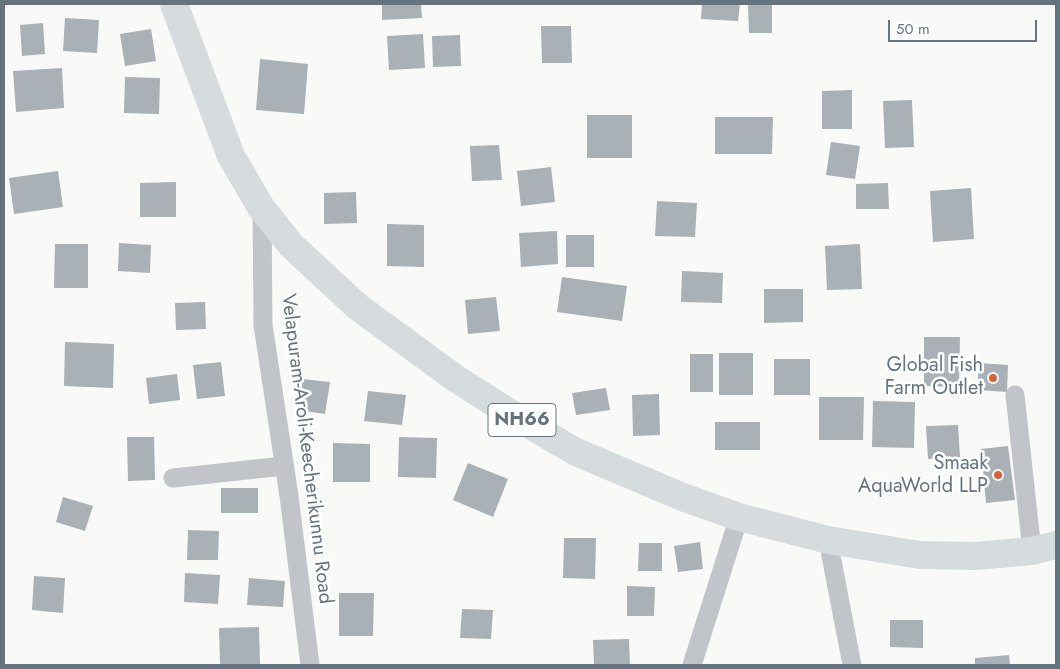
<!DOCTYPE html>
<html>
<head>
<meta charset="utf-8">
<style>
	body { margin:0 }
	#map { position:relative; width:1060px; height:669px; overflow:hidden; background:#f9f9f8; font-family:Jost,sans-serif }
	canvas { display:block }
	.frame { position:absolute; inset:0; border:5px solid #667480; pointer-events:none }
	.scale { position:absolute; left:888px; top:20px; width:149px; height:22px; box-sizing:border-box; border:2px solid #667480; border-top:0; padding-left:6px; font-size:15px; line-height:18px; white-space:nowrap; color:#667480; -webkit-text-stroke:4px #fff; paint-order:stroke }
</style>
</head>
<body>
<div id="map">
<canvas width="1060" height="669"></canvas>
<div class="frame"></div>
<div class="scale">50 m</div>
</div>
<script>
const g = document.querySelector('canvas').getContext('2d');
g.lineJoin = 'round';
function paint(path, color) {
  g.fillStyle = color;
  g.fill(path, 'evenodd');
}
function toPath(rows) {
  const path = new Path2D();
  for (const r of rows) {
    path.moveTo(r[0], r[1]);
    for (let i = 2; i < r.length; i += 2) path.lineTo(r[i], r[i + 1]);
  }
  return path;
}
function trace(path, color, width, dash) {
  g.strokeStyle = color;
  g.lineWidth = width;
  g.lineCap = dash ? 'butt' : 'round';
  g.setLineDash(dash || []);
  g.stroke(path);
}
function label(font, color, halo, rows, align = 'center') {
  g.font = font + ' Jost,sans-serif';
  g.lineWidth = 5;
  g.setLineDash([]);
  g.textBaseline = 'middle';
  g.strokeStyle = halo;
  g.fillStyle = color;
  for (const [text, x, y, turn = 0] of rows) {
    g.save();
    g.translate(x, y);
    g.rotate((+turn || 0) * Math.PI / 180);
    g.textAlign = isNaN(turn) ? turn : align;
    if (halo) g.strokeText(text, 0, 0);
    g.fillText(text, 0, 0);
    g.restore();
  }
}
paint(toPath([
	[382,4,421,4,422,18,382,20],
	[702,4,740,4,738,21,701,19],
	[748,4,772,4,772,33,749,33],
	[65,18,99,20,97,53,63,51],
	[43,23,45,54,22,56,20,25],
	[541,26,571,26,572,63,542,63],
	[151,29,156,61,125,66,120,34],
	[423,34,425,68,389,70,387,36],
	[460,35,461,66,433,67,432,36],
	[260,59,308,64,304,114,256,110],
	[62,68,64,108,16,112,13,71],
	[125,77,160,78,159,114,124,113],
	[852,90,852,129,822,129,822,91],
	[912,100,914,147,885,148,883,101],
	[587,115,632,115,632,158,587,158],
	[715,117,773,117,772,154,715,154],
	[831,142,860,146,855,179,826,175],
	[499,145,502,180,472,181,470,146],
	[551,167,555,202,521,206,517,171],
	[58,171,63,207,14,214,9,178],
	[176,182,176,217,140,217,140,183],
	[888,183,889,209,856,209,856,184],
	[971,188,974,239,933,242,930,191],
	[356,192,357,223,324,224,324,193],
	[657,201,697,203,695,237,655,236],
	[387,224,424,225,424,267,387,266],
	[557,231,558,264,521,267,519,233],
	[566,235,594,235,594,267,566,267],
	[119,243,151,245,150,273,118,271],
	[55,244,88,244,88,288,54,288],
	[860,244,862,289,827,290,825,246],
	[682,271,723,273,722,303,681,302],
	[562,277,627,286,622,321,557,312],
	[764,289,803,289,803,322,764,323],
	[496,297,500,331,468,334,465,300],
	[205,302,206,329,176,330,175,303],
	[924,337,960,337,959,387,924,386],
	[65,342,114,344,113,388,64,386],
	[719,353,753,353,753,395,719,395],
	[690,354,713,354,713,392,690,392],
	[774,359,810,359,810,395,774,395],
	[221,362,225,396,197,399,193,365],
	[978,363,1008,365,1007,392,978,390],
	[177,374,180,400,149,404,146,378],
	[303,379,330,382,325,414,298,410],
	[606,388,610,410,576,415,572,393],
	[368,391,406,395,402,425,364,421],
	[659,394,660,435,633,436,632,395],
	[819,397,864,397,863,440,819,440],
	[873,401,915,402,914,448,872,447],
	[715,422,760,422,760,450,715,450],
	[958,425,960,457,928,459,926,426],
	[127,437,154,437,155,480,128,481],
	[399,437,437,438,436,478,398,477],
	[333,443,370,444,370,482,333,482],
	[1008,446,1015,500,986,503,981,449],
	[468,463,508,479,493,517,453,500],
	[221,488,258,488,258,513,221,513],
	[63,497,93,506,85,531,56,522],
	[188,530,219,531,218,560,187,560],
	[564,538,596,538,595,579,563,578],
	[700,542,703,569,678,572,674,546],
	[639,543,662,543,662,571,638,571],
	[185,573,220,575,218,604,184,602],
	[34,576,65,578,63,613,32,610],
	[249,578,285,581,283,607,247,605],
	[627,586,655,587,654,616,627,616],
	[339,593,374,593,373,636,339,636],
	[462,609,493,610,491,639,460,638],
	[890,620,923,620,923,648,890,647],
	[259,627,260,665,220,665,219,628],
	[629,639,630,665,594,665,593,640],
	[1009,655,1010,665,975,665,975,658]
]), '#a9b0b6');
trace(toPath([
	[262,209,263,325,289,496,310,665],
	[1015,395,1032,551],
	[173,478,284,466],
	[828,540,852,665],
	[692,665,739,517]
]), '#c1c5c9', 19);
trace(toPath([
	[174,4,231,156,262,209,292,246,358,307,455,378,518,418,576,452,685,498,739,517,828,540,920,555,976,556,1032,551,1056,545]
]), '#d6dbde', 28);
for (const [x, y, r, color] of [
	[993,378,5,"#d8633a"],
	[998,475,5,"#d8633a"]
]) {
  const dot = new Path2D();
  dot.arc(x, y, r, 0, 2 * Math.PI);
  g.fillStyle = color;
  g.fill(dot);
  trace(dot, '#fff', 2);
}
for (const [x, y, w] of [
	[522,420,68]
]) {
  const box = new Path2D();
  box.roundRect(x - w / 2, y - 16.5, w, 33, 4);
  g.fillStyle = '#fff';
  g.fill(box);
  trace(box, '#667480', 1);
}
label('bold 19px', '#667480', null, [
	["NH66",522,420]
]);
label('20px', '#667480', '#fff', [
	["Global Fish",983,366],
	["Farm Outlet",983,389],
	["Smaak",988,464],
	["AquaWorld LLP",988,487]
], 'right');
label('20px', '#667480', '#fff', [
	["Velapuram-Aroli-Keecherikunnu Road",306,449,83]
]);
</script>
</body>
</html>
